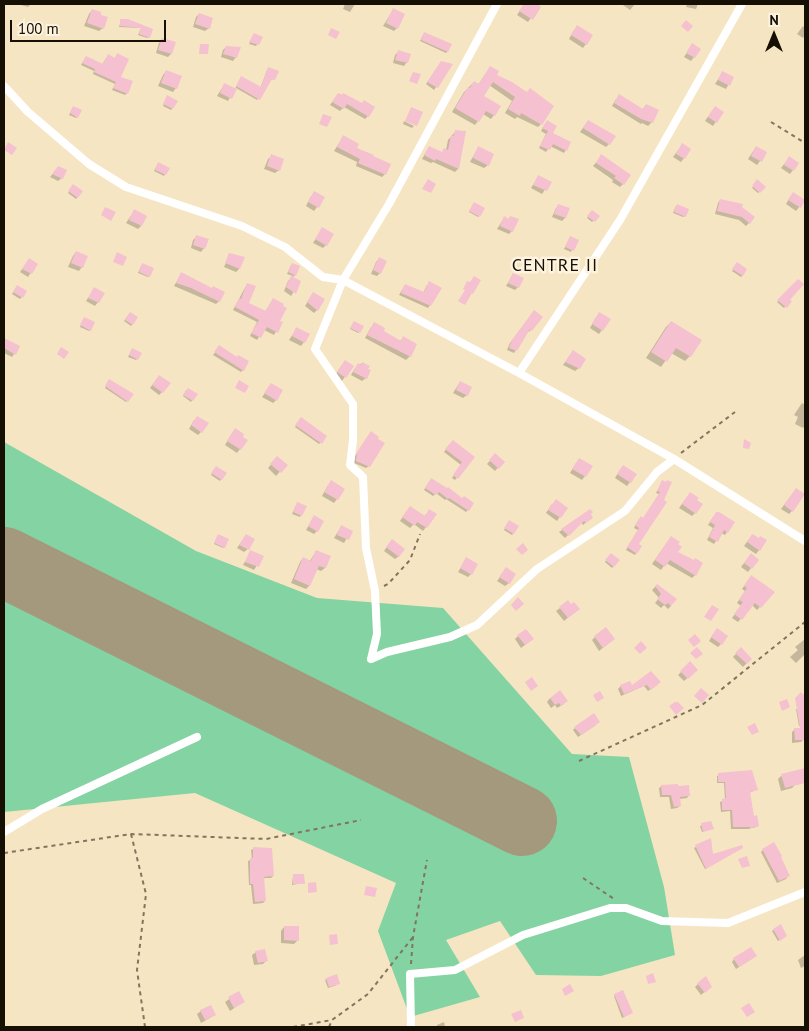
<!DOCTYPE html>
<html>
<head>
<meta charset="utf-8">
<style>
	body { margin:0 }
	#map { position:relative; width:809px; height:1031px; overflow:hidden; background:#f6e5c2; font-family:"PT Sans",sans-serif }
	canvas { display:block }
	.frame { position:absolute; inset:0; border:5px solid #150f04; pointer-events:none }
	.north { position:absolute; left:749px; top:10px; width:50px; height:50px; -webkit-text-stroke:4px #fdf3de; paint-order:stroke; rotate:0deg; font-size:14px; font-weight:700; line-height:20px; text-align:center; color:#150f04 }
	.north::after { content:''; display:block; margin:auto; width:18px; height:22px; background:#150f04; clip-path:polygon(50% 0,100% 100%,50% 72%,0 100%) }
	.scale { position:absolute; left:10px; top:20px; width:156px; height:22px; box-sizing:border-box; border:2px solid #150f04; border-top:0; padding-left:6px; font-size:15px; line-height:18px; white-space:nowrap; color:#150f04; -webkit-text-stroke:4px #fdf3de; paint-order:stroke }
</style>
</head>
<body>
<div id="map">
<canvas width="809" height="1031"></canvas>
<div class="frame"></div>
<div class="north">N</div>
<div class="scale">100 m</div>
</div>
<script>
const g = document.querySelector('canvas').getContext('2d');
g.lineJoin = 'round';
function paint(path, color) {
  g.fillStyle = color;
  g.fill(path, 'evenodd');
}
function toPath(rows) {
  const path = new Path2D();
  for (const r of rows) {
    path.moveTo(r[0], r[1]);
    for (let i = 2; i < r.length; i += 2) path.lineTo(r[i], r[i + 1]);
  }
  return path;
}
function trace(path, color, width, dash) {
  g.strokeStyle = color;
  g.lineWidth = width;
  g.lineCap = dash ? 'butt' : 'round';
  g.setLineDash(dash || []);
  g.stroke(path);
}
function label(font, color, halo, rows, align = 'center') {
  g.font = font + ' "PT Sans",sans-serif';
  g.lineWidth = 5;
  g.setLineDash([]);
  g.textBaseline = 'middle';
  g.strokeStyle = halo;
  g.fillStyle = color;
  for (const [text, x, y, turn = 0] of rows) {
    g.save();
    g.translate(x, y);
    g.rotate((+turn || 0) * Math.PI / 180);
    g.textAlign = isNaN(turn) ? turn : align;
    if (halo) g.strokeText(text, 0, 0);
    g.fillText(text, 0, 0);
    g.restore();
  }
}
paint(toPath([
	[4,442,196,551,317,598,443,608,572,754,629,757,664,887,675,955,601,976,536,975,500,921,446,940,480,997,410,1017,378,931,396,883,195,793,4,812]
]), '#84d3a2');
paint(toPath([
	[17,4,31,4,28,7],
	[345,4,355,4,350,12,343,9],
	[528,4,534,4,539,7,528,22,517,15,523,6,526,7],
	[624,4,635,4,630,10,623,5],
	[687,4,698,4,696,9,686,7],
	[92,10,103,28,99,31,84,26,89,14],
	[393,10,397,28,394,31,383,26],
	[199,14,209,28,205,31,193,27,196,17],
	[121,20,152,29,149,37,147,38,138,35,141,28,119,27],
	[803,26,805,28,805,35,803,38,797,34],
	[574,30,586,44,583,48,569,39],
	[423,35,450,45,447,52,446,53,420,41],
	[253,36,261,38,256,46,249,44],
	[162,39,171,54,168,57,156,53,159,43],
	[692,45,700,49,691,61,684,57],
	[226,47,236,57,233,61,221,57,223,50],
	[398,52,407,62,404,66,393,63,395,55],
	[86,57,102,65,106,58,120,77,127,93,125,95,112,90,115,84,93,74,94,71,81,65],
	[439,65,451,65,434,90,426,84],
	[490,67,495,75,526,94,541,124,538,127,517,117,515,119,505,113,512,101,489,85,482,97,494,115,491,119,483,114,475,125,452,112,464,92,474,82,478,85],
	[267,70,274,79,270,80,257,100,236,88,228,101,217,96,224,85,235,89,241,77,260,89],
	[166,71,176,88,173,92,158,86,163,75],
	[722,73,732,78,726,89,715,84],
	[338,94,347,96,368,116,365,119,344,107,340,111,330,105],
	[166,98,172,109,171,110,163,106],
	[616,99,642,110,646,105,652,122,648,126,642,123,641,124,612,106],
	[72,109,77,117,76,118,69,115],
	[712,111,722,113,713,126,705,121],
	[404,121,414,126,412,128,403,124],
	[588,121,609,144,606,147,580,132],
	[545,124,551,133,570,143,564,153,550,146,546,152,539,148,546,134,541,131],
	[456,131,464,132,458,169,455,172,433,162,431,163,422,159,429,147,441,153,446,150,448,140],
	[343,137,355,149,385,174,382,177,356,166,357,162,334,151],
	[682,145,684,158,681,162,673,157],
	[756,147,766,153,757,165,748,159],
	[478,148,488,165,484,168,470,162],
	[272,156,279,170,275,173,264,169,268,159],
	[602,156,623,184,620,187,612,182,613,180,593,166],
	[789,158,798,163,790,174,781,168],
	[157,165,168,168,164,176,154,171],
	[58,168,62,178,58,181,50,177],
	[538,177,550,182,542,194,531,188],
	[758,181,764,187,758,193,752,188],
	[73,186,81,191,76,199,68,193],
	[311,196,324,198,314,211,306,206],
	[790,197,804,201,796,211,786,204],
	[720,200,741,207,749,223,746,226,739,220,715,214,718,203],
	[473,205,479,216,478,217,469,212],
	[559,205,568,209,565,218,562,221,552,217,556,208],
	[676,206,685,216,683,217,673,213],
	[134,211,141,226,138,229,126,223],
	[592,212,598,216,592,222,587,218],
	[510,217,512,231,509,234,497,229,504,218,508,220],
	[322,229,326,245,323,248,313,243],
	[196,237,204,248,201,252,191,248,193,240],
	[569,239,577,240,571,252,564,249],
	[76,252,82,267,79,271,68,267,73,256],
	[230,254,243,258,239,269,236,272,224,267],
	[379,259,380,273,377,276,371,274,376,262],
	[29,260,36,265,28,277,20,272],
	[291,265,295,275,292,278,300,282,291,296,284,291,288,281,293,276,287,274],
	[736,265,746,270,741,277,732,271],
	[141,266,149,276,148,277,138,273],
	[181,274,219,301,216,304,174,286],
	[513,274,518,287,515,290,506,286],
	[798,280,788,300,790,301,784,308,777,302],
	[247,284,247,303,265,312,273,299,278,321,281,323,274,335,264,330,257,340,250,336,257,322,233,310],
	[405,285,423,293,427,285,430,305,428,308,399,295],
	[16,288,26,292,20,299,12,294],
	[94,289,98,302,95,306,86,301],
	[313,293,317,310,314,313,305,306],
	[129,314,137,317,131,326,124,321],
	[532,314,541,318,529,332,528,331,514,353,507,350,510,343],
	[596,317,602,330,599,334,590,328],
	[83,320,90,330,89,331,80,327],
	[671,322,690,356,685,361,671,353,661,367,646,358,666,327],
	[353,324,359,332,358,333,350,329],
	[371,327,400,341,403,338,416,345,410,356,406,360,365,338],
	[297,328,304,342,301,346,289,340],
	[4,339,19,347,12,357,4,353],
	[217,350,236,358,243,370,241,372,213,355],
	[131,351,137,359,136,360,128,357],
	[570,355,579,368,575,371,563,365],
	[362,363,366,378,362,381,351,375,355,368],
	[342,365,352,366,342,381,335,375],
	[156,380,162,392,159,395,150,388],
	[108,382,127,401,126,402,105,388],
	[460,382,467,395,463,398,453,393],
	[271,385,276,400,273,403,262,397],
	[186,390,196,394,191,402,183,396],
	[802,403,805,405,805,425,803,428,795,424,798,417,794,415],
	[300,419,326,436,319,444,295,427],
	[194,420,201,432,198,435,189,429],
	[232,433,241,437,240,449,237,453,225,445],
	[369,435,369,466,366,468,354,463,355,456],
	[450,444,473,458,455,480,452,478,461,465,444,452],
	[495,455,503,462,495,471,487,464],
	[277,458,286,465,276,476,268,468],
	[576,463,585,476,582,480,570,473],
	[215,469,221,479,220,481,211,475],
	[620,470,630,482,627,486,615,478],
	[429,482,468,510,466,512,446,499,445,500,436,493,433,496,424,490],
	[666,483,637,545,636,553,635,555,626,550,638,530,634,528,639,519,643,519,659,494,656,493,661,484],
	[328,485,337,499,334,503,322,496],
	[796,489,792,511,789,514,781,509],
	[687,497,695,513,692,516,679,508],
	[552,504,566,508,557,521,546,513],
	[296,505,305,507,300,517,292,514],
	[407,511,424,517,426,514,435,515,423,531,414,524,410,528,400,521],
	[590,511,589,520,583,525,581,522,565,538,559,532],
	[314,517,317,531,314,534,306,530],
	[713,517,727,532,725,535,721,533,714,544,707,540,713,528,708,525],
	[508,523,517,527,512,535,504,530],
	[341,527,351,531,344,543,334,538],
	[246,535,248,549,244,552,237,548],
	[217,537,224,547,223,548,214,544],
	[749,539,766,541,756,554,744,546],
	[668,541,695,575,692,578,666,563,661,570,652,564],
	[389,544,399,556,395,559,384,551],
	[316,551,329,557,325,568,321,571,316,569,309,586,306,589,291,583,300,562,303,558,310,561],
	[251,552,262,557,254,570,243,565],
	[611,554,618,560,612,568,605,562],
	[748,558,757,560,748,572,741,567],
	[466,559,471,574,468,577,458,572],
	[506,569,509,583,505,586,497,581],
	[748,580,774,592,757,610,752,605,738,622,732,618,741,606,737,603,745,591,742,589],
	[657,585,671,606,668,609,664,605,661,608,655,603,659,598,652,590],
	[571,606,575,612,564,621,556,611,560,608],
	[714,633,721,644,718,647,709,641],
	[518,636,529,642,521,648,515,639],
	[595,637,614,639,599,651,592,640],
	[805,639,805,654,796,663,790,657,798,650,795,647],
	[741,649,751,659,743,667,733,657],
	[690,663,697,670,684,681,678,675],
	[651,673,657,685,648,691,644,686,621,696,618,689,621,686,631,687],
	[550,698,564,704,557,708,555,705,551,708,547,702],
	[796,709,805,709,805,725,799,726],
	[596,725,578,737,573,730,575,728],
	[795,729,804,739,801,742,792,743,792,732],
	[719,775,756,790,749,793,753,818,758,826,756,827,748,829,731,829,730,811,721,812,720,802,725,800,724,783,717,783,717,776],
	[781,776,795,785,792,788,781,791,778,779],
	[662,786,688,786,689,795,687,798,679,799,680,806,677,808,671,809,669,797,660,797,659,788],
	[711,823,712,829,702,832,700,826],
	[710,840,712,856,740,849,705,869,694,848],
	[253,849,273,876,271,878,263,878,265,901,263,903,253,904,251,885,249,885,248,861,252,859,251,850],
	[763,850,780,858,788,876,786,879,777,883,761,852],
	[293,876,303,883,292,885],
	[780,926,785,937,778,941,772,931],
	[284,927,298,940,294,944,281,943,281,931],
	[256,952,267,960,263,964,254,965,252,955],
	[805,955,805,966,801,968,798,960],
	[753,958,736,969,732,962,734,959],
	[326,979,337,985,328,988,325,980],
	[698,984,707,990,701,995,695,987],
	[238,993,243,1002,230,1011,225,1002],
	[615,995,630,1014,622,1018,614,996],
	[201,1011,215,1015,201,1023,197,1014],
	[444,1022,445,1027,436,1027,437,1025]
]), '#0003');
trace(toPath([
	[4,562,522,821]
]), '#a4987d', 70);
paint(toPath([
	[524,4,537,4,541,7,533,20,519,11],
	[393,8,405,14,398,29,386,23],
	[92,9,101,12,101,15,108,17,104,29,87,23],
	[199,13,213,18,210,29,195,24],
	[120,19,128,19,153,29,150,38,139,34,141,28,120,26],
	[686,20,693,26,688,32,681,26],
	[577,25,593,35,587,45,571,35],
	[331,28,340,32,336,39,328,35],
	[424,32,452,44,448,52,421,40],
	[254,33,263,37,259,45,249,42],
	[162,38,176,42,172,54,158,50],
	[692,43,701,49,695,58,686,53],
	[200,44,209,44,208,54,199,54],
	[226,46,241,47,237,58,223,54],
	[398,50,411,54,408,63,395,60],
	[117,53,129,59,121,77,133,81,128,94,113,88,116,82,94,72,95,69,82,63,86,56,103,64,108,54,115,58],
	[441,61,453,64,438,88,427,82],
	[490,66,499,71,497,75,512,82,527,92,530,88,554,106,542,125,521,113,520,116,508,109,515,97,493,82,484,96,501,106,495,116,486,111,479,122,455,108,468,87,470,88,474,81,479,84],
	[268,67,279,71,275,80,272,79,260,100,236,86,241,76,261,87],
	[166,70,182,76,177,89,161,83],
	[722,71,734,77,730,86,718,80],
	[413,72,421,74,417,84,409,81],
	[224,83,237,89,232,99,220,93],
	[338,93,342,95,343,93,362,103,364,100,375,107,369,117,347,104,344,109,332,102],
	[619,94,643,109,646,104,659,110,653,123,641,119,614,103],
	[167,95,178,101,173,109,163,104],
	[73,106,82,110,78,118,70,113],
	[715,106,724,112,717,123,708,117],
	[411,107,423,112,417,126,405,121],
	[323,114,332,117,327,127,319,124],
	[547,120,557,126,553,133,571,142,567,151,553,144,550,150,540,146,548,131,542,128],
	[588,120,616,136,610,145,583,128],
	[455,130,466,131,459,169,436,159,435,161,424,155,429,146,442,152,444,148,448,150,451,135,454,136],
	[343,135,359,144,357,148,374,155,373,156,391,164,386,175,358,163,360,159,337,147],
	[8,142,17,148,12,155,4,150],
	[682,143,691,149,685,159,676,154],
	[478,146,494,154,489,166,473,158],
	[756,146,767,152,762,162,751,156],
	[271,154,284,159,280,171,267,166],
	[601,154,631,175,624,185,614,178,616,176,596,163],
	[789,156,799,163,794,171,784,165],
	[158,162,170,168,166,175,155,170],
	[58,166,67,170,63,179,52,174],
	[538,175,552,182,547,191,533,185],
	[428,179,436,184,431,193,422,189],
	[757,179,766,187,760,193,752,186],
	[73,184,83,191,78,198,68,191],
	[314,191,325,197,319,208,308,202],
	[793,192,805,200,801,208,788,200],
	[720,199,743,204,742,207,755,217,750,224,742,217,717,211],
	[474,202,485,208,480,217,469,211],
	[558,204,570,208,566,218,554,214],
	[677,204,689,209,686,217,674,212],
	[105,207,116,212,111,221,101,215],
	[134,209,147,216,142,226,129,220],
	[592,210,600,216,595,222,587,216],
	[504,216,509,219,510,216,519,219,513,232,500,226],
	[322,227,334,234,327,246,315,239],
	[196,235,209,239,205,249,193,245],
	[570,236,579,240,574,251,565,247],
	[76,251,88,256,83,268,71,263],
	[117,252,127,257,123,266,113,262],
	[229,253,245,257,240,269,225,263],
	[379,257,387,261,381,274,373,270],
	[29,258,38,264,32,274,22,269],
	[737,262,747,269,743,276,732,269],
	[142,263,154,268,150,277,139,272],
	[292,263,300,266,296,276,288,272],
	[181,272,212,288,213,286,225,292,220,302,191,288,176,283],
	[513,273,524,278,519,288,508,283],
	[291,276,301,281,296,294,286,287],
	[474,276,481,280,473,294,472,293,465,305,458,301,465,290,463,289,467,281,470,282],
	[798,279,804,284,790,300,792,301,787,308,777,300],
	[429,281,442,288,431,306,401,293,405,284,424,292],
	[247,283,256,286,249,303,266,311,273,298,284,304,283,306,287,308,280,321,283,322,278,333,267,327,261,338,251,333,259,320,235,307,239,298,241,299],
	[17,285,27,291,23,298,13,292],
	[94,287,105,293,99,303,88,298],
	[313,292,325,299,318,311,307,302],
	[534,310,543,317,532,331,530,329,517,351,509,348,512,340],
	[130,312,138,317,133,325,125,320],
	[599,312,611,319,603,331,592,324],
	[84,317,95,322,91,331,80,325],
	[354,321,364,326,360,333,350,328],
	[671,321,702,340,691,357,676,348,667,362,651,352],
	[374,322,385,328,384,331,401,341,403,336,417,344,411,357,367,335],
	[296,327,310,334,305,343,292,336],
	[4,338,20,346,16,355,4,348],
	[219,345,237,357,238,355,249,361,244,371,214,352],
	[61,347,69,352,64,359,57,354],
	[132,348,142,353,138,360,129,355],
	[573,350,586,359,580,369,565,362],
	[345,360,354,366,346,378,337,372],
	[362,362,370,366,368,369,371,370,367,379,353,372,358,363,361,365],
	[159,375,171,383,163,393,152,385],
	[109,379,134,394,128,402,105,386],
	[239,380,249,386,245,393,235,388],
	[460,381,472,387,468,396,456,390],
	[271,383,283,390,277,401,264,393],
	[188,388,198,394,193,401,183,395],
	[197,416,209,423,202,433,191,425],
	[301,417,327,436,322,444,295,425],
	[235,428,244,434,243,437,248,440,241,450,227,441],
	[371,431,379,437,378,439,385,443,370,467,356,461,357,452],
	[744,439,751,443,749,449,743,448],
	[453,440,475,457,458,479,453,475,462,462,445,449],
	[495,453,505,462,499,469,489,460],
	[277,456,288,465,281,473,270,464],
	[579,458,593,466,586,477,572,469],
	[623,465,637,474,631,483,617,474],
	[216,466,227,473,222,480,211,473],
	[431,478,447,488,448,487,462,498,464,496,474,503,469,511,449,498,448,499,439,492,436,495,425,488],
	[331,480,345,489,338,500,324,492],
	[662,480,666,482,667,480,672,482,664,500,667,502,639,544,642,546,637,554,627,547,639,528,635,525,641,516,643,518,660,492,657,491],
	[796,488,805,494,793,512,784,505],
	[690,492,699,498,697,500,703,504,696,514,682,504],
	[556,499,568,508,561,518,548,510],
	[297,502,307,506,302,516,293,512],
	[410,506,425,516,429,509,437,514,427,528,417,522,415,526,402,517],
	[590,509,593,512,591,514,593,518,586,523,584,521,569,536,561,529],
	[716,512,719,512,735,522,728,533,724,530,718,542,709,537,715,525,710,522],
	[314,515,324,521,318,532,308,526],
	[509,520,519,526,514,534,504,528],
	[341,525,353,531,349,540,337,535],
	[218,534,229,539,225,548,214,543],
	[246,534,255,539,249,550,239,545],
	[752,534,759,538,760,536,767,540,760,551,747,542],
	[671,536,680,542,678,544,682,547,678,552,694,560,695,558,703,563,696,576,670,560,665,567,655,560],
	[392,539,405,549,399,557,386,547],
	[523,543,528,550,522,555,516,549],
	[250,550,264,556,259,567,245,562],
	[316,550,331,556,326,568,319,566,310,586,294,579,303,557,311,561],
	[611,553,620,560,614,567,605,560],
	[751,553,759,560,752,569,744,563],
	[466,557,478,564,472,575,460,568],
	[506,567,516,574,510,584,499,577],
	[751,575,775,592,761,608,755,603,742,620,734,614,743,602,739,600,747,588,744,586],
	[657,584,677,599,671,606,668,603,665,605,657,599,661,594,655,586],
	[518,597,524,604,516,611,511,605],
	[568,600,571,604,574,602,580,609,568,618,559,607],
	[712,605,719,609,711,621,704,617],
	[606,627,615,639,603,648,594,636],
	[717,628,728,636,722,645,711,637],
	[526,629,534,639,525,645,517,635],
	[695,634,701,641,694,647,688,640],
	[641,641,647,648,640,654,634,648],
	[697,647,703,654,696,659,690,653],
	[741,647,752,659,747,664,735,653],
	[690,661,698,670,688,679,680,671],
	[651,671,661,682,651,690,647,685,624,694,620,685,630,681,632,685],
	[532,677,538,686,531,691,525,682],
	[701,688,709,695,702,703,694,696],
	[560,690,568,701,561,706,559,703,555,705,550,698],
	[600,691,604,698,597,702,593,695],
	[801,692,805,696,805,740,795,740,794,728,800,728,795,698],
	[787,699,790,707,782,711,779,702],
	[675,702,678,702,684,708,676,715,669,706],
	[594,713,600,722,581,735,574,727],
	[755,723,759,732,752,735,747,727],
	[805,768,805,783,785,788,781,774],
	[752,770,758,790,750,792,754,816,757,815,759,826,750,828,750,827,733,827,732,810,722,810,722,799,726,798,725,782,718,782,718,773],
	[678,784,678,786,689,785,690,796,680,797,681,806,674,807,671,795,662,795,661,785],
	[711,821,714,829,703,832,701,823],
	[711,838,713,854,742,845,743,848,706,869,695,845],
	[774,842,782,856,781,857,790,876,779,881,762,849],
	[253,847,272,848,274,876,264,877,266,901,255,902,253,884,250,884,250,858,253,858],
	[747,856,750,866,742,868,738,859],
	[293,874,304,874,305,884,293,884],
	[316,882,317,892,308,893,308,883],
	[366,886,377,888,375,897,364,895],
	[781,924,787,936,780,941,773,929],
	[284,926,299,926,299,941,284,940],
	[337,934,338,944,330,945,329,935],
	[751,947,757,956,739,967,733,958],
	[265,949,268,961,258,963,255,951],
	[653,973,656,982,648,984,646,976],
	[337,974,340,984,329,987,326,978],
	[706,976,712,987,705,993,697,983],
	[570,984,574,991,565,996,562,989],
	[623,990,633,1013,624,1017,614,994],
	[239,991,245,1002,234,1008,228,997],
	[749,1003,755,1012,747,1017,741,1008],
	[211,1005,216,1015,205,1020,200,1010],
	[521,1010,524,1018,515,1022,511,1014]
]), '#f5c0d0');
trace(toPath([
	[771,122,805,143],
	[681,453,735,412],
	[384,586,388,584,410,560,420,534],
	[579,761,702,705,805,622],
	[131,834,146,894,137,970,145,1027],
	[4,853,131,834,266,839,361,820],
	[583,878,614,899],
	[411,964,413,937,427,860],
	[293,1027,332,1020],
	[329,1027,332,1020,368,994,413,937]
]), '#80755e', 2, [4, 4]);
trace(toPath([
	[4,86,28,112,89,164,126,187,242,226,285,247,323,277,343,280,519,373,674,459,805,541],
	[519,373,620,220,742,4],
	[371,659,377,634,375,591,366,548,363,477,350,465,353,440,353,404,315,349,343,280,389,204,497,4],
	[371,659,387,652,450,637,477,625,537,569,625,511,657,472,674,459],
	[4,832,42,809,197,737],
	[411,1027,410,974,455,970,523,935,610,908,626,908,662,921,728,923,805,892]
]), '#fff', 8);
g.letterSpacing = '1px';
label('18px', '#150f04', '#fdf3de', [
	["CENTRE II",555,266]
]);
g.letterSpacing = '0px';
</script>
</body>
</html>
